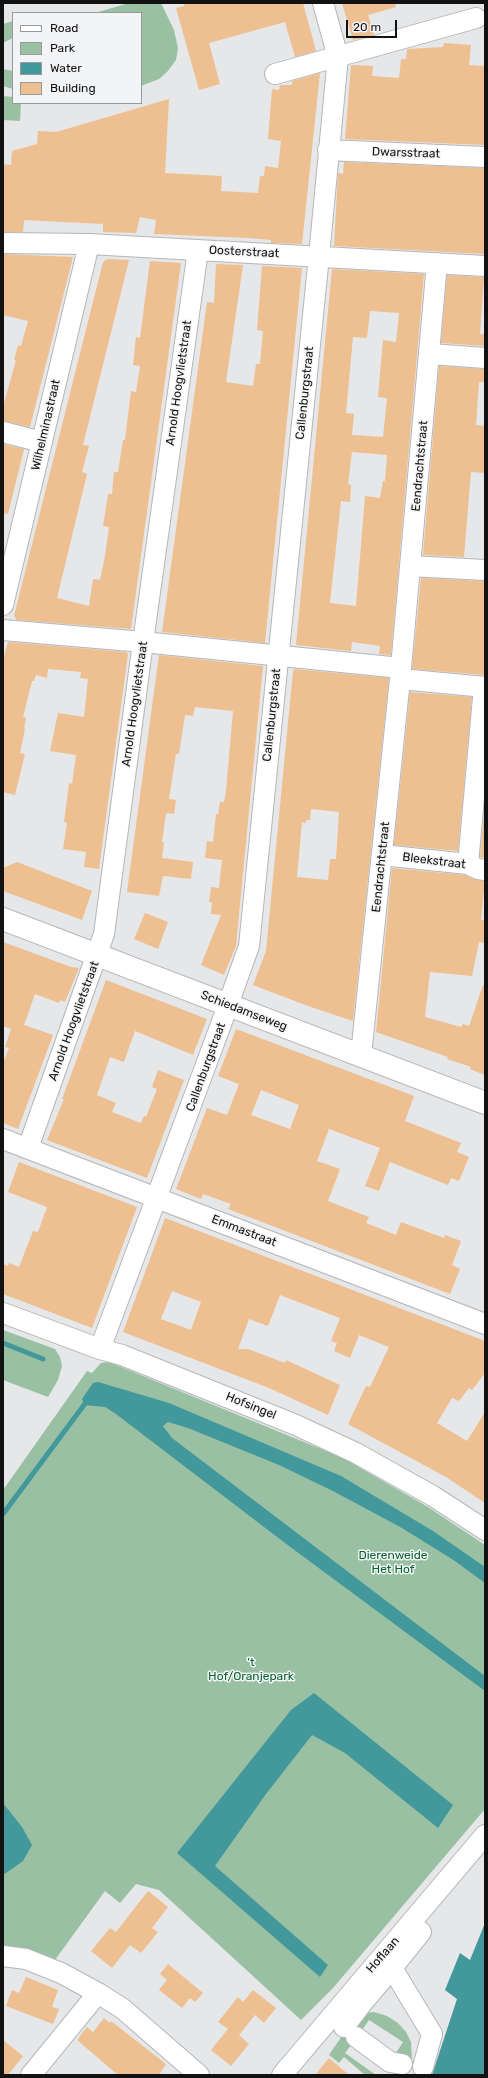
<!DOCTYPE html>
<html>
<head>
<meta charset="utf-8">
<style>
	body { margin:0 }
	#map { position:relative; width:488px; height:2078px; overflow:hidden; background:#e6e7e8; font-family:Rubik,sans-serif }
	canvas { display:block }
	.frame { position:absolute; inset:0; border:4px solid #121213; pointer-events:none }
	.legend { position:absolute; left:12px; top:12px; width:130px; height:92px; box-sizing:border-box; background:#f3f4f6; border:1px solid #999a9b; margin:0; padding:5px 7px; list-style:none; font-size:12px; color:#121213 }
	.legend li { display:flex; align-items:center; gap:8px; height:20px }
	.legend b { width:20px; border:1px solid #999a9b }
	.scale { position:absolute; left:346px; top:20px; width:51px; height:18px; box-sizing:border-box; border:2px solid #121213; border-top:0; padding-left:5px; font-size:12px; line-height:14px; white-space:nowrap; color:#121213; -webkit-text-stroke:3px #f3f4f6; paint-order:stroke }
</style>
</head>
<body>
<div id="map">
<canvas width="488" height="2078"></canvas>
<div class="frame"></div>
<ul class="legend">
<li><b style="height:5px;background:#fff"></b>Road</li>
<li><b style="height:11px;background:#99c0a2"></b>Park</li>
<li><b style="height:11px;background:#42989a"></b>Water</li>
<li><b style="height:11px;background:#eebf90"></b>Building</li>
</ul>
<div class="scale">20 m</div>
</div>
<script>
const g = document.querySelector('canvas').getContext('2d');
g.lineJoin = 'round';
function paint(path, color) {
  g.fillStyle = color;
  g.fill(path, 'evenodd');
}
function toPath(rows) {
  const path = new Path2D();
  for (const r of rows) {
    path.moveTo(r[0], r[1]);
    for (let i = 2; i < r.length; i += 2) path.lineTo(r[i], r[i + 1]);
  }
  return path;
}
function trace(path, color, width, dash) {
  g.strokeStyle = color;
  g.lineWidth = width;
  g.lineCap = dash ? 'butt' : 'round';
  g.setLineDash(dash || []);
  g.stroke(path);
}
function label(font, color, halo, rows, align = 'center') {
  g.font = font + ' Rubik,sans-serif';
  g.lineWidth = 3;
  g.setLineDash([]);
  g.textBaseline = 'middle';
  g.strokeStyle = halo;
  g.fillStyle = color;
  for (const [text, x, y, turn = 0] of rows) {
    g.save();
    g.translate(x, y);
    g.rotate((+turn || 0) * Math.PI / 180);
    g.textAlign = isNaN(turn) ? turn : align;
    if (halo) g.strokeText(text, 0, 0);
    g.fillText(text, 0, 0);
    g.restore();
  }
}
paint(toPath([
	[129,3,161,3,174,30,178,48,176,60,167,72,159,79,141,86,141,13,95,13],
	[13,21,13,38,3,43,3,24],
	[3,69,13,71,13,89,3,86],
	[3,96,13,97,13,103,21,103,20,121,3,120],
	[3,1330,55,1349,60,1357,62,1366,58,1380,48,1397,3,1380],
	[109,1362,343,1458,428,1507,485,1545,485,1809,333,1988,301,2020,159,1890,136,1884,120,1903,105,1891,55,1960,29,1950,3,1946,3,1490,87,1371,92,1373,101,1363],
	[374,2012,387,2016,398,2023,406,2032,411,2042,412,2061,405,2060,396,2053,403,2042,369,2020,358,2036,349,2027,365,2013],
	[344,2033,355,2040,345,2053,376,2075,365,2075,344,2057,339,2063,329,2055]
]), '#99c0a2');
paint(toPath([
	[98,1382,169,1403,341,1476,433,1531,485,1567,485,1583,455,1561,402,1528,333,1491,279,1465,188,1428,168,1422,163,1426,172,1438,485,1676,485,1691,285,1543,116,1414,105,1407,84,1405,82,1399,93,1383],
	[314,1693,453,1805,438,1828,345,1753,312,1735,266,1794,215,1866,328,1965,320,1977,177,1853,291,1710],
	[3,1803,22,1827,32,1845,23,1861,3,1875],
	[485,1923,485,2075,432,2075,457,1999,445,1990,460,1953,470,1960]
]), '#42989a');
trace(toPath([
	[3,1343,43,1359],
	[3,1514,84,1405]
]), '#42989a', 5);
paint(toPath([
	[185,3,303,3,316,51,295,57,285,22,209,43,220,84,199,90,176,8,184,6],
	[342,3,395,3,396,7,368,15,374,35,353,40],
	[444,43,471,45,469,65,485,66,485,145,345,139,351,65,373,66,372,76,399,78,401,59,406,59,407,49,443,47],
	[320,73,302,244,271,243,271,240,249,238,154,234,156,220,140,217,136,233,103,232,103,224,24,220,23,232,3,232,3,164,11,165,12,151,37,144,38,131,56,132,169,99,165,173,222,176,221,191,258,193,260,176,264,176,265,166,278,168,281,141,268,139,272,89,279,90,280,85,292,85,292,81],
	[344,162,485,168,485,254,334,246,338,173,343,174],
	[3,254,73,257,30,427,3,421,3,407,16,360,14,360,18,345,21,346,28,321,3,315],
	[107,259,129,260,83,445,89,446,82,472,87,474,57,598,89,606,93,579,100,580,105,556,109,527,103,526,108,494,112,494,114,472,118,472,123,440,125,440,131,391,136,392,140,366,133,365,136,337,140,338,150,261,181,263,131,629,17,620,14,616,21,588,103,262],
	[216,264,243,265,226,382,253,386,256,364,260,364,263,331,257,330,262,266,302,268,265,643,162,632,207,302,214,303],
	[332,269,424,274,391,655,379,654,380,646,352,642,351,651,296,645],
	[370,311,399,313,396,342,383,340,378,397,387,398,383,437,352,435,354,414,346,413,353,337,367,338],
	[352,452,387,455,385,481,383,481,380,498,365,496,356,606,330,603,341,501,350,502,351,485,348,484],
	[447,275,484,277,480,334,485,334,485,346,441,343],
	[439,366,485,369,485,382,479,382,476,425,485,426,485,473,471,472,464,557,423,555],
	[3,444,24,449,8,514,3,513],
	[421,578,485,581,485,675,412,669],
	[8,642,126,652,128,654,99,869,84,867,86,852,63,849,67,823,64,822,69,783,72,784,76,755,50,751,58,713,84,717,88,679,80,678,81,672,48,669,47,678,36,675,34,681,32,681,23,717,26,718,24,729,25,729,20,753,25,754,15,795,3,792,3,660],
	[159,655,263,666,236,946,224,975,201,965,221,915,211,914,212,902,209,902,211,887,219,888,222,860,205,858,207,841,213,842,216,814,218,814,220,802,224,802,226,791,233,711,195,707,193,716,185,715,179,754,176,754,169,799,176,800,174,814,166,813,162,842,164,842,162,858,193,862,191,879,163,876,159,896,127,892],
	[295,669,389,678,353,1021,308,1006,253,985,266,951,293,671],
	[311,809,339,812,336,859,330,859,328,880,297,877,302,822,306,823,306,820,310,820],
	[410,692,472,697,458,851,394,845],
	[485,804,485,858,480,857],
	[17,862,92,891,82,920,3,891,3,868],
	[392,868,465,875,476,880,485,881,481,920,485,920,485,943,479,942,472,976,430,972,425,1017,461,1027,463,1024,469,1026,483,985,485,986,485,1075,470,1069,471,1067,447,1059,448,1057,376,1032],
	[145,913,168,922,158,949,134,939],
	[3,942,71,967,79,968,65,1002,60,1000,59,1003,35,994,24,1025,53,1035,18,1129,3,1123,3,1063,9,1048,5,1047,11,1029,3,1026],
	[106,980,207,1019,193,1055,135,1031,124,1062,110,1057,97,1095,116,1103,112,1112,141,1123,144,1116,146,1117,157,1089,152,1087,158,1070,184,1080,147,1178,47,1140,64,1099,62,1099],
	[236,1029,414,1096,405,1121,461,1143,457,1152,469,1157,459,1181,451,1178,448,1185,390,1162,379,1191,365,1186,380,1148,329,1129,317,1161,340,1169,328,1201,369,1217,366,1223,396,1235,401,1222,444,1238,445,1235,461,1241,452,1265,460,1269,450,1294,228,1209,231,1204,203,1194,201,1199,176,1189,207,1108,227,1115,239,1084,218,1076],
	[261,1090,299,1105,290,1129,251,1115],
	[19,1162,137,1207,92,1328,3,1294,3,1264,8,1266,9,1263,19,1267,33,1231,38,1232,47,1207,8,1192],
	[165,1218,485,1341,485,1373,472,1390,469,1388,459,1401,452,1398,437,1423,467,1441,485,1412,485,1503,446,1477,348,1424,366,1386,370,1387,389,1347,359,1335,350,1358,334,1351,337,1343,331,1341,340,1318,280,1295,268,1326,249,1319,238,1349,248,1349,285,1363,286,1360,340,1385,328,1415,269,1388,123,1332],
	[172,1291,201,1302,191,1330,161,1319],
	[148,1891,168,1907,152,1928,158,1932,141,1953,130,1945,112,1968,91,1951,110,1928,116,1932],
	[168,1964,203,1993,195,2002,190,1998,182,2008,159,1990,167,1980,160,1974],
	[26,1977,58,1990,52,2007,59,2009,53,2024,6,2006,12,1990,19,1993],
	[253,1990,276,2008,264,2023,255,2015,239,2035,249,2044,231,2066,211,2050,228,2029,218,2022,238,1997,243,2002],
	[104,2018,110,2023,111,2021,166,2064,159,2075,118,2075,77,2040,87,2027,93,2032],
	[3,2040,23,2056,8,2075,3,2075],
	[329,2058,349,2075,315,2075]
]), '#eebf90');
const street = toPath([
	[275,74,476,18],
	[328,150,485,157],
	[3,243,89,244,485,266],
	[430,354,485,358],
	[3,432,42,442],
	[410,566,485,570],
	[3,605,89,244],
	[3,630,143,642,401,668],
	[400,679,485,687],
	[382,855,468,864,478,869,485,870],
	[468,864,484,687],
	[361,1055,400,679,437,263],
	[3,1139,485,1324],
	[28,1148,104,934,143,642,198,250],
	[3,1313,100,1349,122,1355,296,1425,356,1453,433,1496,485,1530],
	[100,1349,223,1019,249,946,319,256,338,57,323,3],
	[416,1928,421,1932,392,1968,432,2034,423,2067],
	[3,1956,26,1959,61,1973,98,1993,123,2009,199,2075],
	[344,2027,363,2002,392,1968],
	[356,2037,390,2062,402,2064],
	[31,2075,98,1993],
	[282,2075,485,1835]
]);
const secondary = toPath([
	[3,919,485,1103]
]);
trace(street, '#b5b6b8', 22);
trace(secondary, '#b5b6b8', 24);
trace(street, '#fff', 20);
trace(secondary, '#fff', 22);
label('12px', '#121213', '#f3f4f6', [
	["Dwarsstraat",406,153,2],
	["Oosterstraat",244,252,3],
	["Arnold Hoogvlietstraat",179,383,-82],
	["Callenburgstraat",305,393,-84],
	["Wilhelminastraat",46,425,-77],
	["Eendrachtstraat",420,466,-85],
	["Arnold Hoogvlietstraat",135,704,-82],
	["Callenburgstraat",272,715,-84],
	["Bleekstraat",434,861,7],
	["Eendrachtstraat",381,867,-84],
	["Schiedamseweg",244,1011,21],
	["Arnold Hoogvlietstraat",74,1021,-70],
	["Callenburgstraat",206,1067,-70],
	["Emmastraat",244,1231,21],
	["Hofsingel",251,1406,22],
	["Hoflaan",383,1955,-49]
]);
label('12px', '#0a6432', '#f3f4f6', [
	["Dierenweide",393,1556],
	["Het Hof",393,1570],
	["'t",251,1663],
	["Hof/Oranjepark",251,1677]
]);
</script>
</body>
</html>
